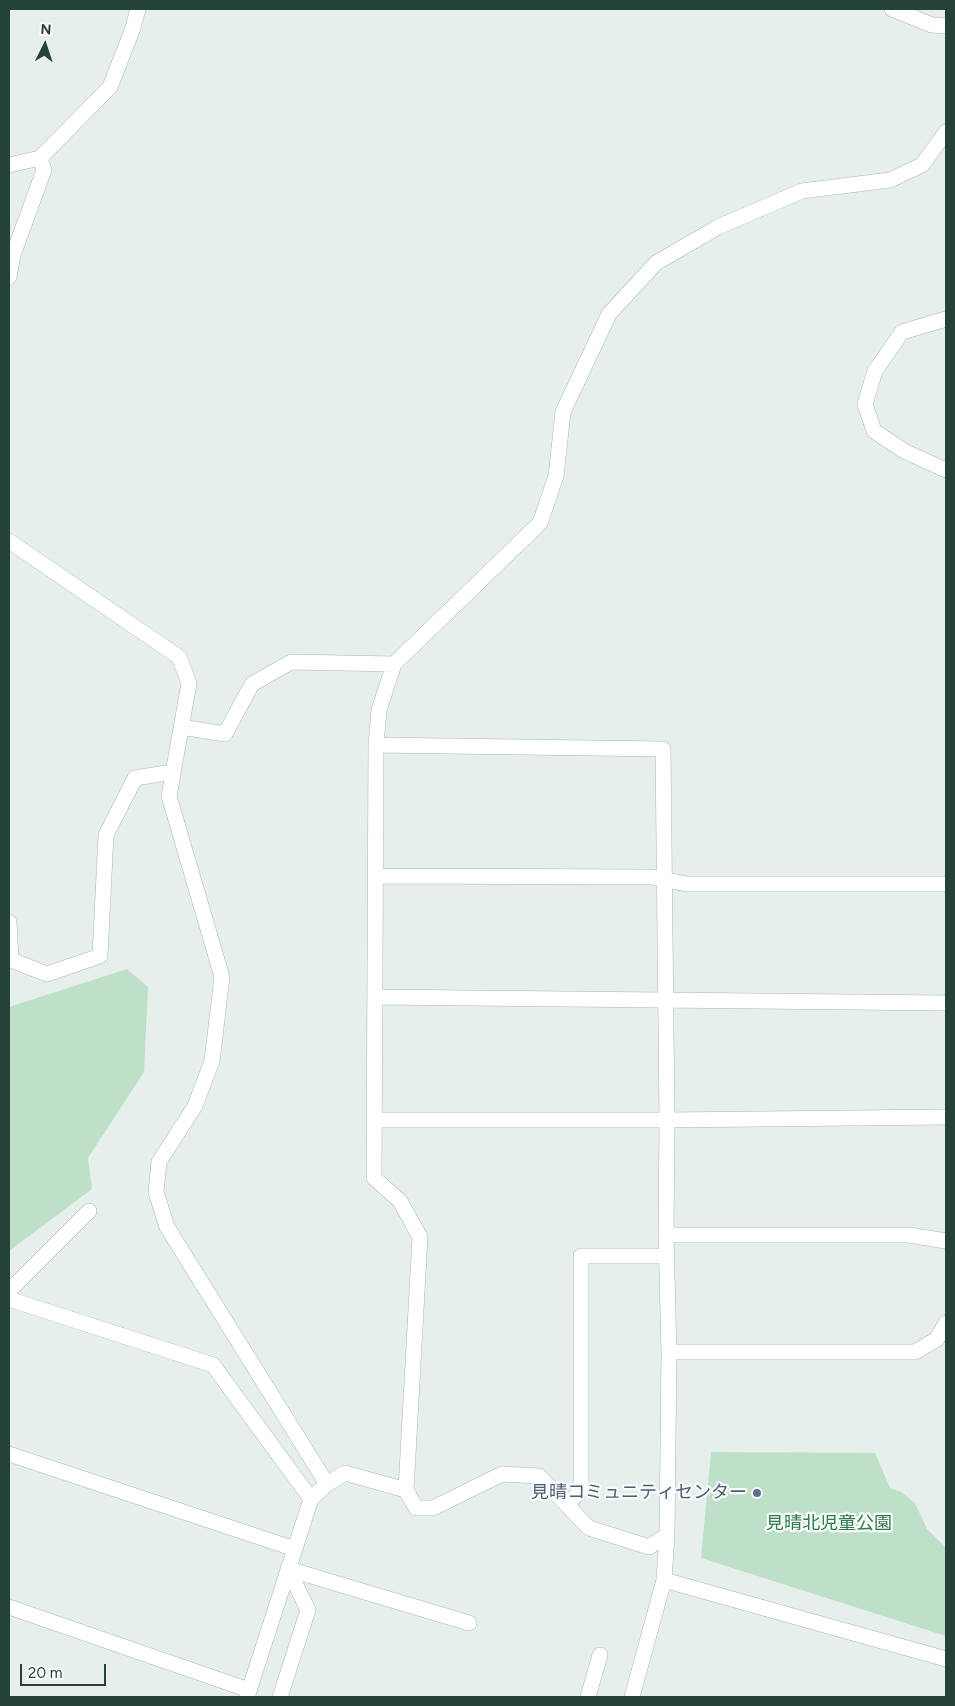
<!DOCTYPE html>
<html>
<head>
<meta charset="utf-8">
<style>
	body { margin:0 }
	#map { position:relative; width:955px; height:1706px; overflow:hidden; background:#e6efeb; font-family:Figtree,sans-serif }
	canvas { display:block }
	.frame { position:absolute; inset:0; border:10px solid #24423a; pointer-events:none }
	.north { position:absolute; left:20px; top:20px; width:50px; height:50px; -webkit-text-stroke:4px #f7fbf9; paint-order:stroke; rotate:4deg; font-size:14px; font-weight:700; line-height:20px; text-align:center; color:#24423a }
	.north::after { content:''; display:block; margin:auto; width:18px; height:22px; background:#24423a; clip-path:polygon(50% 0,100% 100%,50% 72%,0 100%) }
	.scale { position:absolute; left:20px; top:1664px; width:86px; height:22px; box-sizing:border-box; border:2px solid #24423a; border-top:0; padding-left:6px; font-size:15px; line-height:18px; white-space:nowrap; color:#24423a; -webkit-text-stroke:4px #f7fbf9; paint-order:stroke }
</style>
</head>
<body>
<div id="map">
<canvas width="955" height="1706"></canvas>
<div class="frame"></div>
<div class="north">N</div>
<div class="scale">20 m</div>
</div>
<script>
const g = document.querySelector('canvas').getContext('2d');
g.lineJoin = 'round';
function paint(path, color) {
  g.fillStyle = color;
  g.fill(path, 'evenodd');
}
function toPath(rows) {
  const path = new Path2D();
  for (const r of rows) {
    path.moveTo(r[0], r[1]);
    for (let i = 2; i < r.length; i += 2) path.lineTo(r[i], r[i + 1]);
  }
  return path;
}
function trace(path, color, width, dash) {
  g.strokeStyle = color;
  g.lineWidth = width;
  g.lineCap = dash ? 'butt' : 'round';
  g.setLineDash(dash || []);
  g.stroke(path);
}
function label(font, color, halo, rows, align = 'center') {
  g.font = font + ' Figtree,"Noto Sans JP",sans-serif';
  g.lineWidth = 4.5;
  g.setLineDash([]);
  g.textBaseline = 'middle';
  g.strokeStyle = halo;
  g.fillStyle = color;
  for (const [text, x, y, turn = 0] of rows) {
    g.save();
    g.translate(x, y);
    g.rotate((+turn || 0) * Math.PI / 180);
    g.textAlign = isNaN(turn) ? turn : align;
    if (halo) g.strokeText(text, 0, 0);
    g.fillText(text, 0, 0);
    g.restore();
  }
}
paint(toPath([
	[127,969,148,987,144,1072,88,1158,92,1189,9,1251,9,1007],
	[711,1452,875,1453,890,1488,901,1492,915,1503,927,1529,946,1548,946,1636,701,1558]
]), '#bfe0c8');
const minor = toPath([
	[892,9,932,25,946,26],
	[9,165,40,158,110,87,133,28,138,9],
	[9,277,13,255,44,170,40,158],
	[946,319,902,332,875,371,865,404,874,431,904,451,946,470],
	[9,541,179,657,189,683,169,796,222,977,212,1061,195,1106,159,1162,156,1192,167,1227,327,1484],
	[394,664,379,710,376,745,374,1178,400,1201,420,1237,406,1490,416,1508,433,1508,502,1474,539,1476,589,1528,649,1547,667,1535],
	[181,727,225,734,252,684,291,662,394,664,540,523,556,476,563,412,609,314,656,263,718,227,802,191,890,180,922,165,946,132],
	[376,745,663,749,667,1120,666,1235,669,1352,667,1535,664,1580,632,1697],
	[376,876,651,877,687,884,946,884],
	[9,922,11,960,47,974,100,956,106,835,135,778,173,772],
	[376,997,946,1003],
	[375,1120,667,1120,946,1117],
	[666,1235,909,1235,946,1241],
	[9,1291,89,1211],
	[9,1299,213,1365,311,1499],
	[669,1352,915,1352,937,1339,946,1323],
	[9,1454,295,1549],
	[567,1505,581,1490,581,1256,667,1256],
	[288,1569,469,1623],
	[664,1580,946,1659],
	[9,1607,249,1690],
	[247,1697,311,1499,327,1484,345,1473,406,1490],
	[280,1697,308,1610,288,1569],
	[588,1697,600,1655]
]);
trace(minor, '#a8b8b2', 16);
trace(minor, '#fff', 15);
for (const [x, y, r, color] of [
	[757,1493,5,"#5c6f8a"]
]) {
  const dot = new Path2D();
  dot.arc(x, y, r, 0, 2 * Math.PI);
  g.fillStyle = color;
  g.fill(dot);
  trace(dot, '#f7fbf9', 2);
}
label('18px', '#4e5e75', '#f7fbf9', [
	["見晴コミュニティセンター",747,1493]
], 'right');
label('18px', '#2d7a4b', '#f7fbf9', [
	["見晴北児童公園",829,1524]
]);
</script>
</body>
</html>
